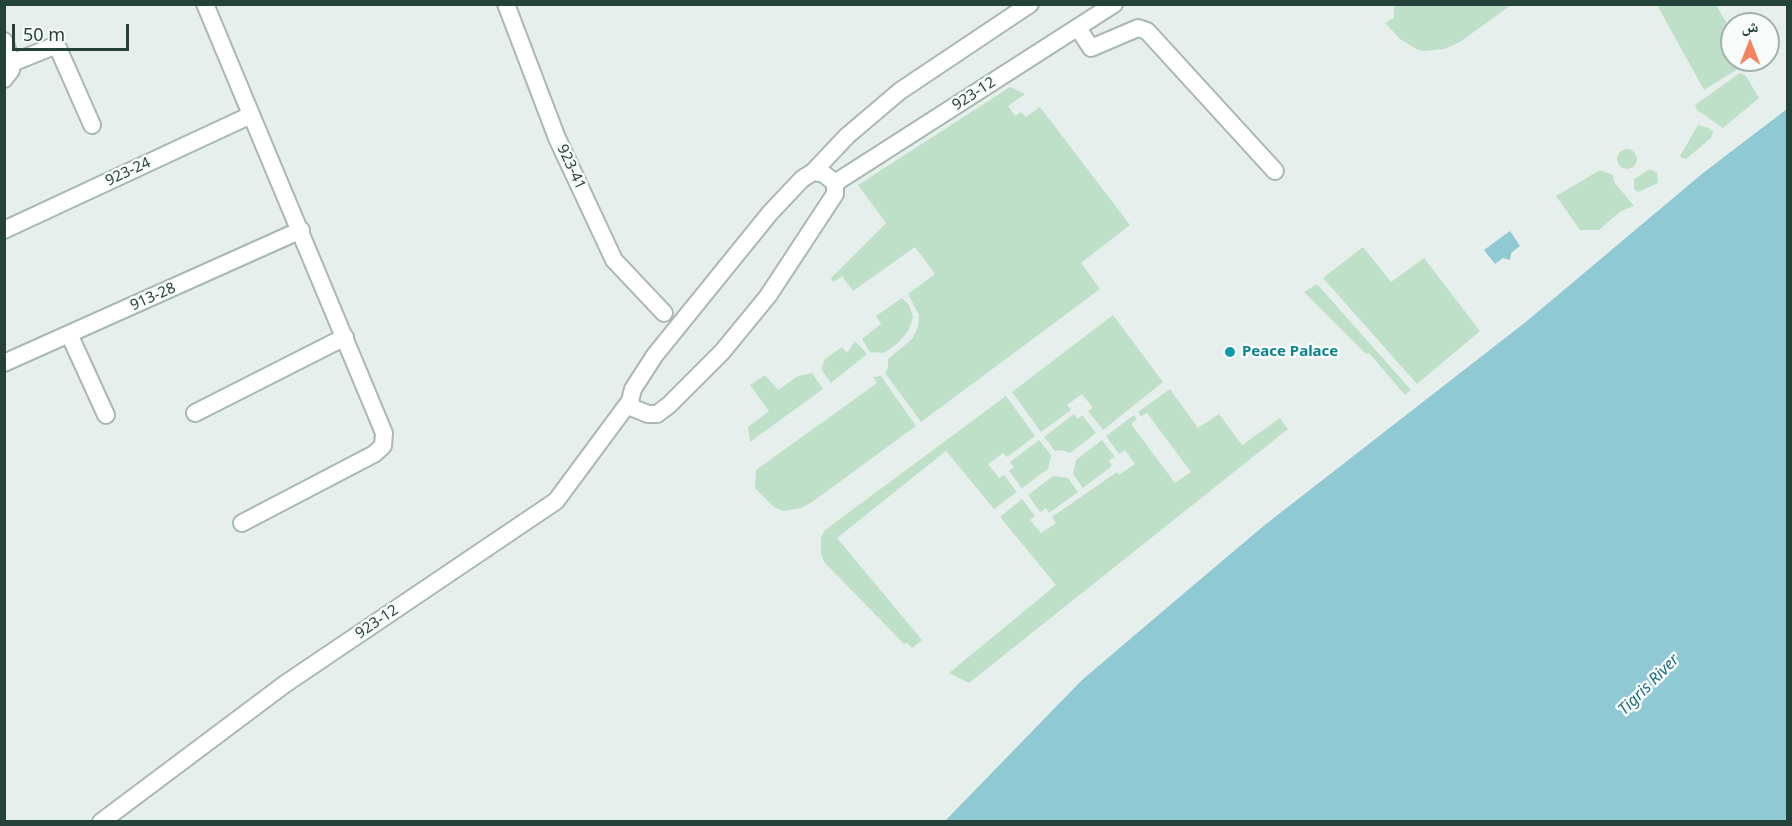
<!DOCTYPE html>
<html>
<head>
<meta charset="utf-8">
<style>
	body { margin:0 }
	#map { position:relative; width:1792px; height:826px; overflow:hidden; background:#e6efeb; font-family:"Noto Sans","Noto Naskh Arabic",sans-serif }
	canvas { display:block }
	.frame { position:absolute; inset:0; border:6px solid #24423a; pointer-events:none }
	.north { position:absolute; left:1720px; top:12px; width:60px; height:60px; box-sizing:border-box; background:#f7fbf9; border:2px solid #a3b1ad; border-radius:50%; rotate:0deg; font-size:16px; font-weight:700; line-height:24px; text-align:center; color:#24423a }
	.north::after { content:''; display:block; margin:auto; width:21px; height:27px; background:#f4845f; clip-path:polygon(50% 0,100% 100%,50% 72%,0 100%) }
	.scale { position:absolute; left:12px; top:24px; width:117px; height:27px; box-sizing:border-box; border:3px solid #24423a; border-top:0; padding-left:8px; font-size:18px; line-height:21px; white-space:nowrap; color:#24423a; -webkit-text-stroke:4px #f7fbf9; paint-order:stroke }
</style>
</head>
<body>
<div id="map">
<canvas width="1792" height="826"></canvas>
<div class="frame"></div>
<div class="north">ش</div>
<div class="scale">50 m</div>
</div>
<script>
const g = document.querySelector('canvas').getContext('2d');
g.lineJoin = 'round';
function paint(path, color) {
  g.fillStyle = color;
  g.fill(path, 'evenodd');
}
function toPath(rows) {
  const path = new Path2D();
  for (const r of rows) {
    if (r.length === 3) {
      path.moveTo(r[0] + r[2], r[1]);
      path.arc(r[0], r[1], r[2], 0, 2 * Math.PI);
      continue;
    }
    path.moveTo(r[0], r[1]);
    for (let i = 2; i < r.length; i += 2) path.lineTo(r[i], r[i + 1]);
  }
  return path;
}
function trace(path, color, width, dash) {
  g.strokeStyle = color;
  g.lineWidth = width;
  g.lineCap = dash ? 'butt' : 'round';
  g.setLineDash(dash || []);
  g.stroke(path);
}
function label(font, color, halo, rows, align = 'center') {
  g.font = font + ' "Noto Sans",sans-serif';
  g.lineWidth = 5;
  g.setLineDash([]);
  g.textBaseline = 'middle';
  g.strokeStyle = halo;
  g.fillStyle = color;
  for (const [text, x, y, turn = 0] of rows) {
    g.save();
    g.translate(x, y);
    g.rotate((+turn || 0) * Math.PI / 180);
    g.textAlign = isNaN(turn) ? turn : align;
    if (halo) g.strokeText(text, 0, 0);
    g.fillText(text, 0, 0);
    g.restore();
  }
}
paint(toPath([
	[1394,5,1394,4,1511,5,1460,42,1444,49,1425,51,1418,50,1400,39,1385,23,1394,18],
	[1657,5,1716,5,1732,32,1732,60,1748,60,1749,62,1704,90],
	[1740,73,1746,76,1759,98,1723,128,1697,110,1695,105],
	[1010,87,1025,94,1008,106,1015,116,1021,112,1026,117,1040,107,1130,225,1081,263,1100,289,921,422,885,373,888,368,888,359,912,339,918,327,919,315,908,294,935,274,915,247,853,291,842,276,833,282,831,278,886,223,858,185],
	[1698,125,1709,128,1713,132,1711,138,1686,159,1682,158,1680,156],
	[1627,159,10],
	[1650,169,1657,173,1658,183,1638,192,1634,189,1634,179],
	[1600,170,1613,175,1614,182,1634,206,1621,211,1599,230,1580,230,1556,196],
	[1363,247,1391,282,1424,258,1480,331,1417,384,1323,278],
	[1317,284,1411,390,1405,395,1369,353,1366,354,1304,292],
	[902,298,909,305,913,317,909,330,898,343,884,353,870,352,862,339,881,324,876,316],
	[1113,315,1163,382,1103,430,1088,411,1093,408,1082,394,1067,405,1071,410,1041,432,1012,392],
	[855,341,867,354,831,383,821,369,825,359,842,347,847,353],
	[812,373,823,389,750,442,748,427,769,411,750,385,765,375,778,390,798,376],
	[881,376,916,426,812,502,801,508,783,511,774,507,755,488,756,470,877,383,873,377],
	[1170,389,1198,428,1219,414,1242,445,1280,418,1288,429,969,683,949,673,1056,585,1000,517,1022,499,1035,516,1030,520,1041,533,1056,523,1052,517,1117,472,1119,475,1135,464,1125,450,1119,454,1106,436,1134,415,1137,419,1131,424,1175,483,1191,472,1147,413,1141,416,1138,412],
	[1006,396,1035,436,1007,457,1003,453,988,464,999,478,1004,475,1017,492,994,509,946,451,837,538,922,640,912,648,907,643,904,644,824,562,821,554,821,537,825,530],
	[1074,414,1078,419,1082,415,1096,433,1070,453,1062,450,1055,451,1044,437],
	[1039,440,1051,455,1048,469,1022,488,1009,471,1014,467,1010,462],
	[1102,440,1115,457,1109,461,1112,466,1083,488,1073,474,1076,460],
	[1053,476,1068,478,1078,492,1049,513,1046,508,1040,512,1028,495]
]), '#bfe0c8');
paint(toPath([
	[1787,109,1787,821,945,821,1082,680,1189,589,1266,524,1527,321,1703,173],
	[1510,231,1520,246,1511,253,1510,260,1503,258,1495,264,1484,250]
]), '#8ec9d4');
const minor = toPath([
	[205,4,384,433,383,446,374,454,242,523],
	[506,4,557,138,614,260,664,313],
	[1078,28,1091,48,1138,28,1147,31,1275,171],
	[4,41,12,63,11,70,4,79],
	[12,63,54,46,58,48,92,125],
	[813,172,824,174,835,183,835,194,768,296,722,352,669,405,657,414,648,414,633,408,630,401,633,389,655,355,770,213,802,179,813,172,847,136,900,91,1030,4],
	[835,183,1114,4],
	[4,230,251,115],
	[69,334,106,415],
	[4,363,301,230],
	[195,413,345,337],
	[101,822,285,684,556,501,630,401]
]);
trace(minor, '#a8b8b2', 20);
trace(minor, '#fff', 16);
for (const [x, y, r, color] of [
	[1230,352,6,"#0f9aa8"]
]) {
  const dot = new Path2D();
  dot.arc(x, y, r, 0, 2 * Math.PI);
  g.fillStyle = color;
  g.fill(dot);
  trace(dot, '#f7fbf9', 2);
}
label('15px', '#24423a', '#f7fbf9', [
	["923-12",974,94,-33],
	["923-41",571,167,65],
	["923-24",128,172,-25],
	["913-28",153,297,-24],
	["923-12",377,622,-34]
]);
label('bold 15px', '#0d838f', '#f7fbf9', [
	["Peace Palace",1242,352]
], 'left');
label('italic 16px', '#1c6f80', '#f7fbf9', [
	["Tigris River",1649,685,-45]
]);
</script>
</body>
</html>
